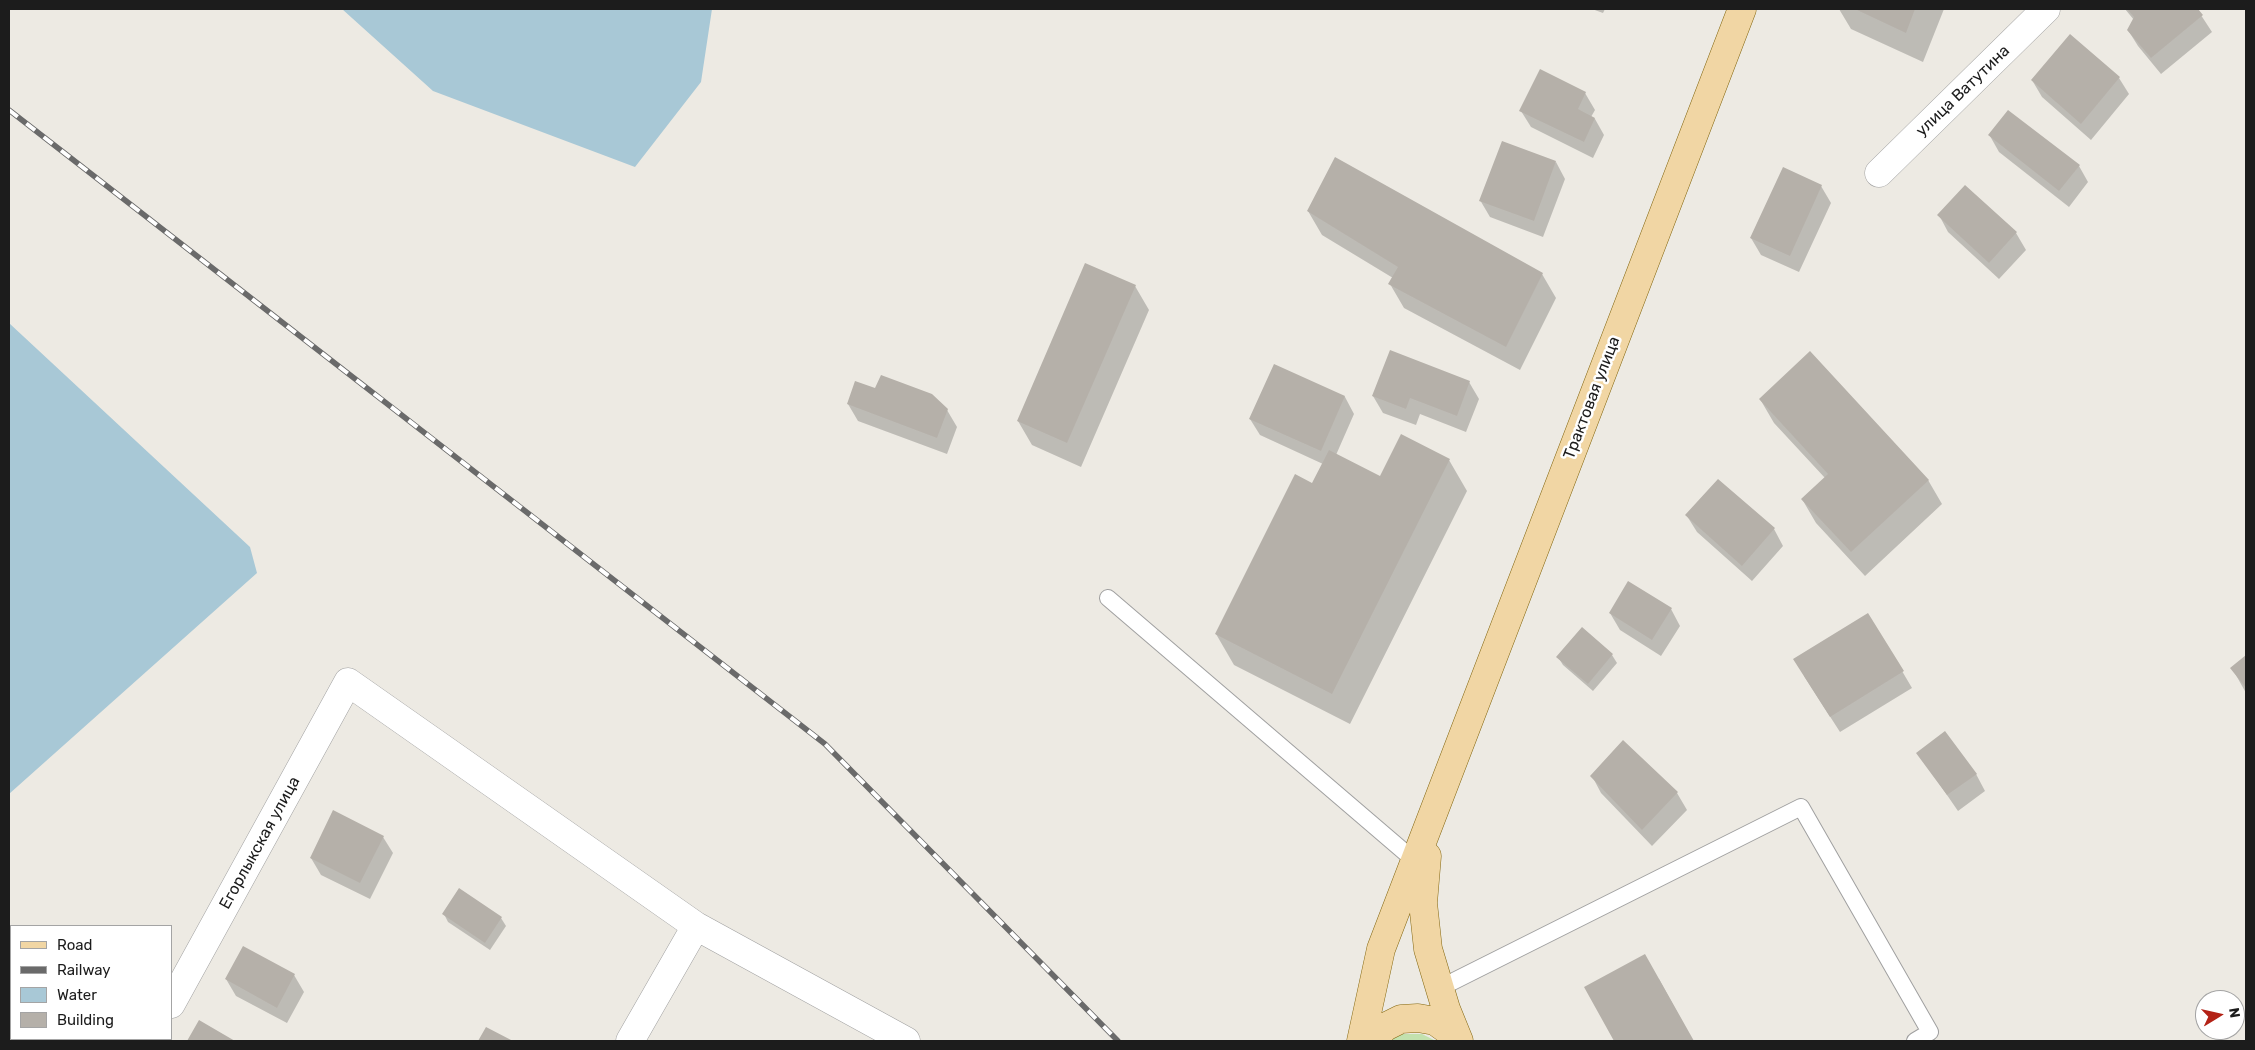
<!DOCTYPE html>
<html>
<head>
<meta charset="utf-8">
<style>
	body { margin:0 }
	#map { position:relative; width:2255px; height:1050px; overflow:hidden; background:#edeae3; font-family:Rubik,sans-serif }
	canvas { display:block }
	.frame { position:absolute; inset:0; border:10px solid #1c1c1c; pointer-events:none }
	.legend { position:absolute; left:10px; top:925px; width:162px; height:115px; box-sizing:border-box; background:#fff; border:1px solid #a4a4a4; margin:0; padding:6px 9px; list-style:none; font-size:15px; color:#1c1c1c }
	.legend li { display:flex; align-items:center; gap:10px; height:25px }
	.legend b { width:25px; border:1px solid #a4a4a4 }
	.north { position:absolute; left:2195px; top:990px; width:50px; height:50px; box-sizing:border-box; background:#fff; border:1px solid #a4a4a4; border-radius:50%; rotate:81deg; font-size:14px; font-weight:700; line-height:20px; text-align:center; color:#1c1c1c }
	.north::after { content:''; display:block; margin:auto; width:18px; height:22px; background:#b32216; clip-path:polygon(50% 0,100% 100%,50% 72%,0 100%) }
</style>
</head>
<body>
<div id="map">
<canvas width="2255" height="1050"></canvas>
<div class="frame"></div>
<ul class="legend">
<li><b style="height:6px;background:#f1d6a4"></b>Road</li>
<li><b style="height:6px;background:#6a6a6a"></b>Railway</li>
<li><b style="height:14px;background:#a8c8d6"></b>Water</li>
<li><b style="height:14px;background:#b5b0a9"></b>Building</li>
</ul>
<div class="north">N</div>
</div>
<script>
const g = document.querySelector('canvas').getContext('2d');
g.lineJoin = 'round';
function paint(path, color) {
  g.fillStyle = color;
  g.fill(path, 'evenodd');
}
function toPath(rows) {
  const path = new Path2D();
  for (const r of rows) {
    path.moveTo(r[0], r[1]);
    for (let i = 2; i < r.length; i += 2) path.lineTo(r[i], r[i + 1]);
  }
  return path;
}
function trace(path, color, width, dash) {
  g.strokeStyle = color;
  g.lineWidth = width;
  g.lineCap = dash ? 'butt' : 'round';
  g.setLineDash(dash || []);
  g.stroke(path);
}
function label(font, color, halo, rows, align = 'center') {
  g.font = font + ' Rubik,sans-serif';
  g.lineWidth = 5;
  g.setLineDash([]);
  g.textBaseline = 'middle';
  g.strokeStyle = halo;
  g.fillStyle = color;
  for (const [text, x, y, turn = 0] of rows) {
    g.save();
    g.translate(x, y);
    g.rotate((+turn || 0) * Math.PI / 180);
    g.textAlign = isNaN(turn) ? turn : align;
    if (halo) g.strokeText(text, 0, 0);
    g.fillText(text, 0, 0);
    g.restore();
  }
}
paint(toPath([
	[1399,1034,1422,1034,1436,1041,1384,1041]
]), '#c3e1ae');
paint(toPath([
	[342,9,712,9,701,82,635,167,433,91],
	[9,323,250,547,257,573,9,794]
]), '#a8c8d6');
paint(toPath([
	[1592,9,1605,9,1603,13],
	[1839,9,1944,9,1923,62,1851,29],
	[2125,9,2197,9,2212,32,2161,74,2138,46,2128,30,2134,20],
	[2070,36,2119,78,2129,94,2091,140,2042,97,2032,80],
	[1585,93,1595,110,1591,117,1595,119,1604,135,1593,158,1531,127,1521,111],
	[1990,136,2079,166,2088,182,2069,207,1999,152],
	[1556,162,1565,179,1543,237,1490,217,1480,200],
	[1821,186,1831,203,1799,272,1761,255,1751,238],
	[1965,186,2016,233,2026,250,1999,279,1948,232,1939,215],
	[1308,211,1542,274,1556,298,1520,370,1404,308,1390,284,1393,278,1322,235],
	[1135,286,1149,310,1081,467,1032,445,1018,421],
	[1275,366,1345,397,1354,414,1336,455,1381,478,1449,460,1467,491,1350,724,1234,665,1216,634,1313,484,1323,464,1260,435,1250,419],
	[1469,382,1479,399,1466,432,1420,414,1416,425,1383,413,1373,396],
	[1760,399,1928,480,1942,504,1865,576,1816,523,1802,499,1825,478,1774,423],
	[848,404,947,410,957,427,947,454,858,421],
	[1687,516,1774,529,1783,546,1752,581,1697,532],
	[1671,609,1680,626,1661,656,1620,630,1610,613],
	[1612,655,1617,663,1593,691,1563,665,1558,657],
	[2246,656,2246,693,2232,668],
	[1902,671,1912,688,1840,732,1804,676],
	[1623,742,1677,793,1687,810,1652,846,1601,793,1592,776],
	[1918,753,1976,774,1985,791,1958,811],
	[383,837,393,853,370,899,321,875,311,858],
	[444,914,501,918,506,926,490,950,448,922],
	[294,975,304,992,287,1023,236,996,226,979],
	[1659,979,1693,1041,1615,1041,1586,987]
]), '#0003');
paint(toPath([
	[1855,9,1915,9,1906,33],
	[2127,9,2198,9,2203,15,2151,58,2127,30,2134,17],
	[2070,34,2120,77,2081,124,2031,80],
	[1540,69,1586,92,1578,109,1595,118,1584,142,1519,111],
	[2008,110,2080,165,2059,191,1988,135],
	[1502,141,1556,161,1534,221,1479,201],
	[1335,157,1543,273,1506,347,1388,284,1398,267,1307,211],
	[1783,167,1822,185,1790,256,1750,238],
	[1965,185,2017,232,1989,263,1937,215],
	[1085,263,1136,285,1067,443,1017,421],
	[1390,350,1470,381,1457,416,1410,398,1406,409,1372,396],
	[1810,351,1929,480,1851,552,1801,499,1828,474,1759,399],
	[1274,364,1345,396,1321,451,1249,419],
	[881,375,932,394,948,409,937,438,847,404,855,381,875,388],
	[1401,434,1450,459,1332,694,1215,634,1295,474,1312,483,1329,450,1380,476],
	[1718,479,1775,528,1742,566,1685,515],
	[1628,581,1672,608,1652,640,1609,613],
	[1868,613,1904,671,1830,717,1793,659],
	[1582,627,1613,654,1588,684,1556,657],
	[2246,655,2246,688,2230,668],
	[1945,731,1977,774,1947,795,1916,753],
	[1623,740,1678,792,1642,830,1590,776],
	[333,810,384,836,360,883,310,858],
	[459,888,502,917,485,943,442,914],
	[243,946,295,974,277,1008,225,979],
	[1645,954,1694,1041,1614,1041,1584,987],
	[199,1020,235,1041,187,1041],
	[486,1027,513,1041,478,1041]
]), '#b5b0a9');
const lane = toPath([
	[1108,598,1415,861],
	[1440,988,1801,807,1930,1032,1915,1041]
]);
const street = toPath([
	[1879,173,2046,9],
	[171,1004,348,682,696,926,906,1041],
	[151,1041,152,1039],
	[630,1041,696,926]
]);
const primary = toPath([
	[1427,856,1423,903,1428,949,1446,1009,1459,1041],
	[1361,1041,1381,949,1742,9],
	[1371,1041,1385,1027,1401,1019,1418,1018,1435,1021,1449,1031,1458,1041]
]);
trace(lane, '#a0a0a0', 18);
trace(street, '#a0a0a0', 29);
trace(primary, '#846710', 29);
trace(lane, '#fff', 16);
trace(street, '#fff', 28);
trace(primary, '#f1d6a4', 28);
const rail = toPath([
	[9,110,825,744,1118,1041]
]);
trace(rail, '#6a6a6a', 5.5);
trace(rail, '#fff', 4, [11]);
label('16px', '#1c1c1c', '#fff', [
	["улица Ватутина",1963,91,-44],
	["Трактовая улица",1592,398,-69],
	["Егорлыкская улица",260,843,-61]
]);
</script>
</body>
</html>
